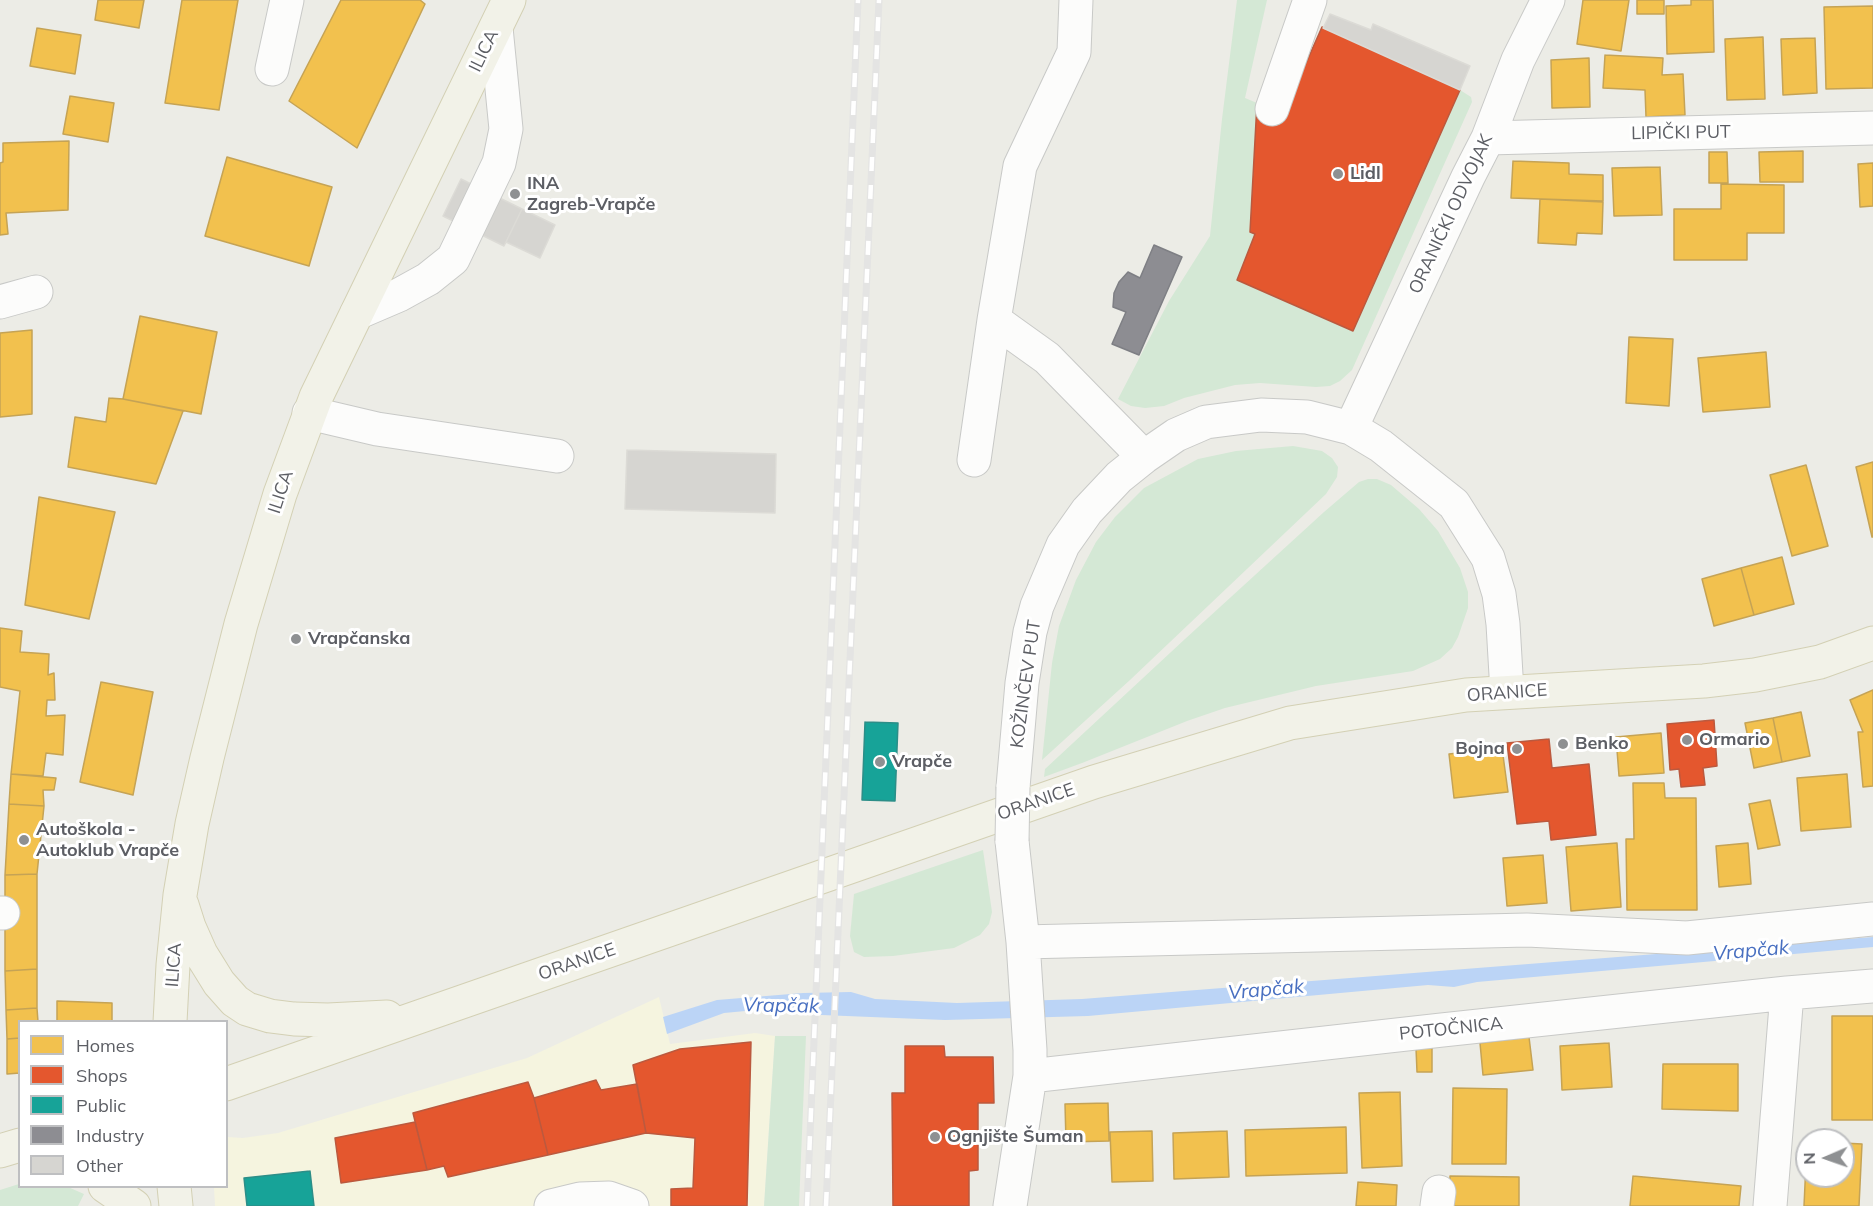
<!DOCTYPE html>
<html>
<head>
<meta charset="utf-8">
<style>
	body { margin:0 }
	#map { position:relative; width:1873px; height:1206px; overflow:hidden; background:#ecece6; font-family:Mulish,sans-serif }
	canvas { display:block }
	.legend { position:absolute; left:18px; top:1020px; width:210px; height:168px; box-sizing:border-box; background:#fff; border:2px solid #bebfc1; margin:0; padding:8px 10px; list-style:none; font-size:18px; color:#5c5e64 }
	.legend li { display:flex; align-items:center; gap:12px; height:30px }
	.legend b { width:30px; border:2px solid #bebfc1 }
	.north { position:absolute; left:1795px; top:1128px; width:60px; height:60px; box-sizing:border-box; background:#fff; border:2px solid #bebfc1; border-radius:50%; rotate:268deg; font-size:16px; font-weight:700; line-height:24px; text-align:center; color:#5c5e64 }
	.north::after { content:''; display:block; margin:auto; width:21px; height:27px; background:#8e9092; clip-path:polygon(50% 0,100% 100%,50% 72%,0 100%) }
</style>
</head>
<body>
<div id="map">
<canvas width="1873" height="1206"></canvas>
<ul class="legend">
<li><b style="height:16px;background:#f2c14e"></b>Homes</li>
<li><b style="height:16px;background:#e4572e"></b>Shops</li>
<li><b style="height:16px;background:#17a398"></b>Public</li>
<li><b style="height:16px;background:#8d8d92"></b>Industry</li>
<li><b style="height:16px;background:#d6d5d1"></b>Other</li>
</ul>
<div class="north">N</div>
</div>
<script>
const g = document.querySelector('canvas').getContext('2d');
g.lineJoin = 'round';
function paint(path, color) {
  g.fillStyle = color;
  g.fill(path, 'evenodd');
}
function toPath(rows) {
  const path = new Path2D();
  for (const r of rows) {
    path.moveTo(r[0], r[1]);
    for (let i = 2; i < r.length; i += 2) path.lineTo(r[i], r[i + 1]);
  }
  return path;
}
function trace(path, color, width, dash) {
  g.strokeStyle = color;
  g.lineWidth = width;
  g.lineCap = dash ? 'butt' : 'round';
  g.setLineDash(dash || []);
  g.stroke(path);
}
function label(font, color, halo, rows, align = 'center') {
  g.font = font + ' Mulish,sans-serif';
  g.lineWidth = 6;
  g.setLineDash([]);
  g.textBaseline = 'middle';
  g.strokeStyle = halo;
  g.fillStyle = color;
  for (const [text, x, y, turn = 0] of rows) {
    g.save();
    g.translate(x, y);
    g.rotate((+turn || 0) * Math.PI / 180);
    g.textAlign = isNaN(turn) ? turn : align;
    if (halo) g.strokeText(text, 0, 0);
    g.fillText(text, 0, 0);
    g.restore();
  }
}
paint(toPath([
	[659,997,670,1044,755,1033,775,1036,764,1206,215,1206,214,1187,226,1186,227,1137,243,1138,278,1133,527,1058]
]), '#f5f4df');
paint(toPath([
	[1237,0,1267,0,1245,98,1257,103,1250,232,1255,234,1237,280,1352,331,1460,90,1471,97,1472,102,1352,370,1340,381,1330,386,1316,387,1260,383,1235,385,1184,398,1164,406,1145,408,1131,406,1118,399,1169,301,1210,236,1222,119],
	[1293,446,1322,451,1332,458,1338,467,1337,477,1326,494,1130,680,1042,760,1052,663,1059,626,1076,580,1096,542,1115,517,1144,488,1198,459,1236,451],
	[1368,479,1377,479,1391,485,1419,509,1438,531,1460,568,1468,592,1468,608,1458,637,1452,648,1440,659,1413,671,1316,686,1225,708,1187,721,1082,763,1044,777,1045,769,1185,639,1324,512,1359,482],
	[983,850,992,912,989,924,980,935,954,948,893,956,864,957,854,952,850,936,854,894],
	[775,1036,806,1036,799,1206,764,1206],
	[19,1184,20,1186,68,1187,84,1194,78,1206,0,1206,0,1190]
]), '#d4e8d5');
paint(toPath([
	[1873,937,1873,947,1477,982,1454,987,1428,985,1088,1016,945,1020,797,1014,756,1010,724,1013,667,1034,663,1017,717,1000,803,993,851,992,875,999,957,1003,1082,999]
]), '#bbd4f6');
const homes = toPath([
	[98,0,144,0,139,28,95,20,98,0],
	[182,0,238,0,219,110,165,103,182,0],
	[341,0,420,0,425,4,357,148,289,101,341,0],
	[1583,0,1629,0,1621,51,1577,44,1583,0],
	[1637,0,1664,0,1664,14,1637,14,1637,0],
	[1691,0,1713,0,1714,52,1667,54,1666,6,1691,5,1691,0],
	[1873,6,1873,88,1826,89,1824,7,1873,6],
	[37,28,81,35,75,74,30,66,37,28],
	[1763,37,1765,99,1727,100,1725,39,1763,37],
	[1815,38,1817,93,1783,95,1781,39,1815,38],
	[1605,55,1663,58,1662,75,1683,74,1685,115,1646,117,1645,90,1603,88,1605,55],
	[1589,58,1590,107,1552,108,1551,60,1589,58],
	[70,96,114,103,108,142,63,134,70,96],
	[69,141,68,210,6,213,8,234,0,235,0,163,3,162,3,143,69,141],
	[1803,151,1803,182,1760,182,1759,152,1803,151],
	[1709,152,1727,152,1728,183,1709,183,1709,152],
	[227,157,332,187,309,266,205,236,227,157],
	[1513,161,1569,163,1569,174,1603,175,1603,201,1511,198,1513,161],
	[1873,163,1873,206,1860,207,1858,164,1873,163],
	[1660,167,1662,215,1614,216,1612,168,1660,167],
	[1721,184,1784,185,1784,233,1747,233,1747,260,1674,260,1674,209,1721,209,1721,184],
	[1540,199,1603,202,1602,234,1577,233,1576,245,1538,243,1540,199],
	[140,316,217,332,201,414,123,399,140,316],
	[32,330,32,414,0,417,0,333,32,330],
	[1629,337,1673,339,1669,406,1626,403,1629,337],
	[1766,352,1770,407,1703,412,1698,358,1766,352],
	[109,398,123,399,183,411,156,484,68,467,75,417,106,422,109,398],
	[1873,462,1873,537,1872,537,1856,467,1873,462],
	[1806,465,1828,546,1792,556,1770,475,1806,465],
	[39,497,115,512,89,619,25,605,39,497],
	[1782,557,1794,604,1754,615,1741,568,1782,557],
	[1741,568,1754,615,1714,626,1702,579,1741,568],
	[0,628,22,631,20,652,49,654,48,675,54,673,55,700,47,700,46,716,65,715,63,755,46,753,43,776,11,774,20,691,0,687,0,628],
	[101,682,153,692,133,795,80,782,101,682],
	[1873,690,1873,786,1863,787,1858,732,1863,732,1850,700,1873,690],
	[1801,712,1810,756,1782,762,1773,718,1801,712],
	[1773,718,1782,762,1754,768,1745,723,1773,718],
	[1661,733,1664,773,1619,776,1616,737,1661,733],
	[1502,748,1508,792,1454,798,1449,754,1502,748],
	[11,774,56,778,54,790,43,790,44,806,9,804,11,774],
	[1847,774,1851,827,1801,831,1797,778,1847,774],
	[1633,783,1664,783,1665,798,1696,798,1697,910,1627,910,1626,839,1634,839,1633,783],
	[1770,800,1780,845,1758,849,1749,804,1770,800],
	[9,804,44,806,37,874,5,875,9,804],
	[1617,843,1621,907,1571,911,1566,847,1617,843],
	[1748,843,1751,884,1719,887,1716,846,1748,843],
	[1543,855,1547,903,1507,906,1503,858,1543,855],
	[37,874,37,969,5,971,5,875,37,874],
	[37,969,37,1008,6,1010,5,971,37,969],
	[57,1001,112,1003,112,1022,57,1022,57,1001],
	[37,1008,38,1022,20,1022,20,1038,7,1039,6,1010,37,1008],
	[1832,1016,1873,1016,1873,1120,1832,1120,1832,1016],
	[1529,1037,1533,1070,1483,1075,1480,1043,1529,1037],
	[20,1038,20,1073,7,1074,7,1039,20,1038],
	[1609,1043,1612,1087,1562,1090,1560,1046,1609,1043],
	[1416,1048,1432,1048,1432,1072,1417,1072,1416,1048],
	[1663,1064,1738,1064,1738,1111,1662,1109,1663,1064],
	[1453,1088,1507,1089,1506,1164,1452,1164,1453,1088],
	[1400,1092,1402,1166,1362,1168,1359,1093,1400,1092],
	[1108,1103,1109,1141,1066,1142,1065,1104,1108,1103],
	[1346,1127,1347,1173,1246,1176,1245,1130,1346,1127],
	[1152,1131,1153,1181,1112,1182,1110,1132,1152,1131],
	[1227,1131,1229,1177,1174,1179,1173,1133,1227,1131],
	[1807,1141,1807,1176,1843,1176,1843,1143,1862,1144,1859,1206,1804,1206,1807,1141],
	[1450,1176,1519,1177,1519,1206,1450,1206,1450,1176],
	[1633,1176,1741,1186,1739,1206,1630,1206,1633,1176],
	[1358,1182,1397,1185,1396,1206,1356,1206,1358,1182]
]);
paint(homes, '#f2c14e');
trace(homes, '#c5a355', 1.5);
const shops = toPath([
	[1322,27,1460,90,1353,331,1237,280,1255,234,1250,232,1257,103,1283,115,1322,27],
	[1714,720,1717,766,1703,768,1705,785,1681,787,1679,769,1670,770,1667,724,1714,720],
	[1549,739,1552,768,1589,764,1596,835,1551,840,1549,821,1517,824,1507,743,1549,739],
	[751,1042,747,1206,671,1206,671,1189,693,1188,695,1138,646,1133,633,1065,680,1049,751,1042],
	[905,1046,944,1046,945,1057,993,1057,994,1103,978,1103,978,1170,969,1171,969,1206,893,1206,892,1093,905,1093,905,1046],
	[596,1080,601,1090,637,1084,646,1133,548,1155,534,1098,596,1080],
	[528,1082,534,1098,548,1155,448,1177,444,1166,427,1170,413,1113,528,1082],
	[415,1122,427,1170,341,1183,335,1138,415,1122]
]);
paint(shops, '#e4572e');
trace(shops, '#bb593e', 1.5);
const public = toPath([
	[865,722,898,723,895,801,862,800,865,722],
	[310,1171,314,1206,247,1206,244,1178,310,1171]
]);
paint(public, '#17a398');
trace(public, '#2c8e88', 1.5);
const industry = toPath([
	[1154,245,1182,257,1139,355,1112,344,1126,312,1113,307,1114,293,1119,282,1128,272,1140,278,1154,245]
]);
paint(industry, '#8d8d92');
trace(industry, '#7e7f84', 1.5);
const building = toPath([
	[1330,14,1371,30,1373,24,1470,66,1460,90,1323,28,1330,14],
	[461,179,522,209,504,246,443,216,461,179],
	[522,209,555,225,540,258,506,242,522,209],
	[627,450,776,454,775,513,625,509,627,450]
]);
paint(building, '#d6d5d1');
trace(building, '#dcdbd6', 1.5);
const minor = toPath([
	[272,69,287,0],
	[1272,109,1310,0],
	[1488,138,1873,128],
	[0,302,36,292],
	[357,313,399,295,428,279,453,259,499,163,506,129,496,28],
	[994,320,1020,166,1074,52,1076,0],
	[309,413,377,429,557,456],
	[1351,428,1468,177,1488,138,1518,60,1548,0],
	[974,460,994,320,1047,358,1144,457],
	[1013,787,1022,683,1030,632,1037,606,1063,545,1087,511,1119,477,1144,457,1176,435,1206,422,1261,415,1307,417,1351,428,1381,446,1454,504,1488,558,1499,594,1503,624,1507,692],
	[0,913,3,913],
	[1023,942,1527,930,1687,938,1873,919],
	[1030,1076,1442,1030,1787,993,1873,986],
	[551,1206,580,1199,609,1198,632,1206],
	[1010,1206,1030,1076,1030,1050,1023,942,1012,841],
	[1437,1206,1439,1192],
	[1770,1206,1787,993]
]);
const major = toPath([
	[182,905,189,927,201,954,219,983,235,1001,247,1009,270,1016,294,1019,328,1020,387,1017],
	[170,1022,173,965,180,895,192,824,207,758,241,624,280,494,316,397,509,0],
	[226,1084,1094,782,1290,723,1466,695,1704,681,1755,675,1820,662,1873,643],
	[0,1151,20,1145],
	[105,1186,134,1206],
	[174,1186,176,1206]
]);
trace(minor, '#c8c9c7', 35);
trace(major, '#d3d0b4', 35);
trace(minor, '#fcfcfb', 33);
trace(major, '#f2f2e8', 33);
const rail = toPath([
	[807,1206,858,0],
	[826,1206,879,0]
]);
trace(rail, '#e4e4e3', 7);
trace(rail, '#fff', 4.5, [14]);
const minorBridge = toPath([
	[1012,841,1013,787]
]);
trace(minorBridge, '#c8c9c7', 35, []);
trace(minorBridge, '#fcfcfb', 33);
for (const [x, y, r, color] of [
	[1338,174,6,"#8e9092"],
	[515,194,6,"#8e9092"],
	[296,639,6,"#8e9092"],
	[1687,740,6,"#8e9092"],
	[1563,744,6,"#8e9092"],
	[1517,749,6,"#8e9092"],
	[880,762,6,"#8e9092"],
	[24,840,6,"#8e9092"],
	[935,1137,6,"#8e9092"]
]) {
  const dot = new Path2D();
  dot.arc(x, y, r, 0, 2 * Math.PI);
  g.fillStyle = color;
  g.fill(dot);
  trace(dot, '#fff', 2);
}
label('18px', '#5c5e64', '#fff', [
	["ILICA",484,51,-64],
	["LIPIČKI PUT",1681,133,-1],
	["ORANIČKI ODVOJAK",1451,214,-65],
	["ILICA",281,492,-72],
	["KOŽINČEV PUT",1026,684,-82],
	["ORANICE",1507,693,-4],
	["ORANICE",1036,802,-19],
	["ORANICE",577,962,-19],
	["ILICA",174,965,-86],
	["POTOČNICA",1451,1029,-6]
]);
label('bold 18px', '#5c5e64', '#fff', [
	["Lidl",1350,174],
	["INA",527,184],
	["Zagreb-Vrapče",527,205],
	["Vrapčanska",308,639],
	["Ormario",1699,740],
	["Benko",1575,744],
	["Bojna",1505,749,"right"],
	["Vrapče",892,762],
	["Autoškola -",36,830],
	["Autoklub Vrapče",36,851],
	["Ognjište Šuman",947,1137]
], 'left');
label('italic 20px', '#486fc0', '#fff', [
	["Vrapčak",1751,951,-5],
	["Vrapčak",1266,990,-5],
	["Vrapčak",781,1006,1]
]);
</script>
</body>
</html>
